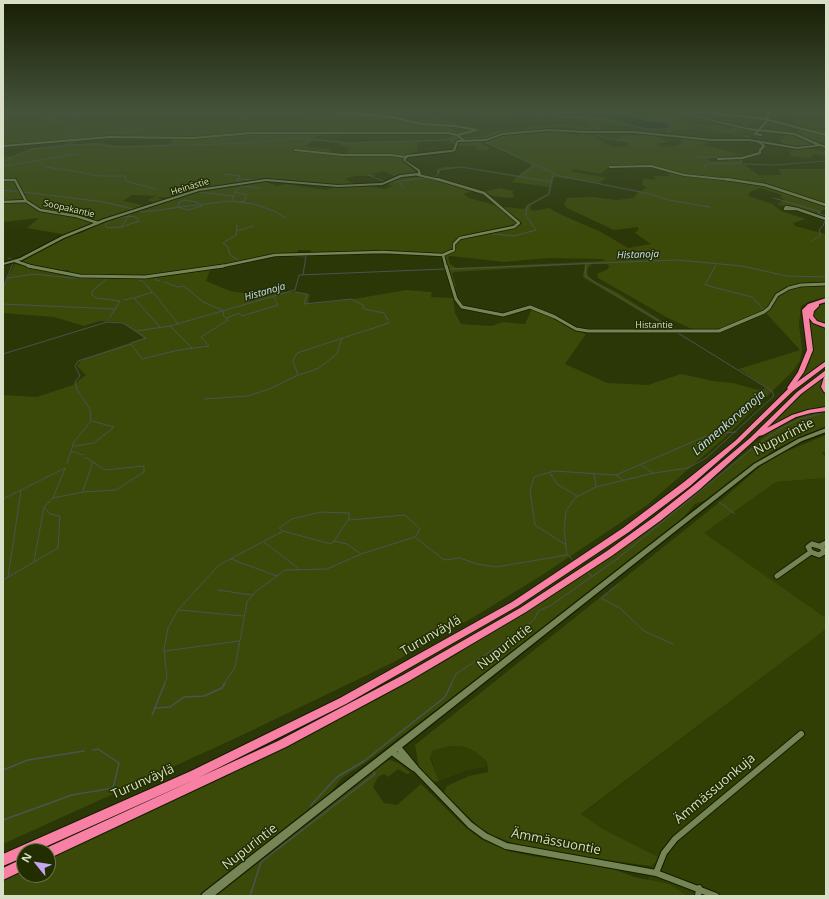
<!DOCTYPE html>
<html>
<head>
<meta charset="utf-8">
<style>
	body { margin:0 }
	#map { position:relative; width:829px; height:899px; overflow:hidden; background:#2b3706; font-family:"Open Sans",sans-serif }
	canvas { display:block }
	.frame { position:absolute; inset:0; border:4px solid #d7dfc6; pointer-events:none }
	.north { position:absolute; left:16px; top:843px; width:40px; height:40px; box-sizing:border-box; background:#222d00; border:1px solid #6a744f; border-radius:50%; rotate:300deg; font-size:11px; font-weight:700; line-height:16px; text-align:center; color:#d7dfc6 }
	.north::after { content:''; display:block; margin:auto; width:14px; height:18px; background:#c4a7f1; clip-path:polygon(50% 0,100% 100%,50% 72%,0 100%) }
</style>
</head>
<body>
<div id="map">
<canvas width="829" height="899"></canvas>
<div class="frame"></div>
<div class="north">N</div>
</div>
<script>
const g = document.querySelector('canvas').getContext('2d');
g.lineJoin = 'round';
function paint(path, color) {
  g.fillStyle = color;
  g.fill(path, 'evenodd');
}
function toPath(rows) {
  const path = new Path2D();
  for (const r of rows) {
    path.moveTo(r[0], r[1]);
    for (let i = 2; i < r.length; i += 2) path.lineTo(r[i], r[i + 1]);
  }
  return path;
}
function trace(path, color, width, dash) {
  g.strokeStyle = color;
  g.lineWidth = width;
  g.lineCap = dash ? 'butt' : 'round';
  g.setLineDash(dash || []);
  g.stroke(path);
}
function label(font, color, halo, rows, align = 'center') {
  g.font = font + ' "Open Sans",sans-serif';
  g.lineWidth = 3;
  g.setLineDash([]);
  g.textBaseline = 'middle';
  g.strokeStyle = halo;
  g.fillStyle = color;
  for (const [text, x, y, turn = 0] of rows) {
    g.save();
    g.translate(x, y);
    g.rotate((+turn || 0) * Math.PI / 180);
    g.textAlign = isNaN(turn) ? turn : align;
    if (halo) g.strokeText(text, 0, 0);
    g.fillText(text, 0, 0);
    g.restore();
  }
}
paint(toPath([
	[826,478,826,618,703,533,776,482],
	[826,629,826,896,688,896,669,884,648,881,650,866,655,863,657,857,601,828,581,815],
	[449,746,462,746,476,752,487,763,486,767,468,770,439,781,430,754,431,751]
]), '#323f04');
paint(toPath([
	[3,110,307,110,306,112,309,119,340,114,389,116,424,124,408,120,439,119,458,124,453,125,452,128,453,131,468,133,257,134,347,134,319,136,314,138,347,142,440,140,456,136,461,140,455,145,448,140,418,142,417,151,401,159,417,173,396,177,383,171,372,174,377,176,355,176,345,179,358,185,336,186,262,179,246,183,211,187,176,198,156,197,164,200,156,203,148,200,156,196,132,195,123,201,147,206,103,220,62,236,61,234,27,228,39,218,3,222,3,155,12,157,29,149,61,145,98,143,120,146,171,144,174,139,194,138,109,137,3,145],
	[313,140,340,143,339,146,350,148,344,155,328,153,331,150,306,147],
	[481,110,510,110,540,112,515,113,511,115,511,117,492,117,479,112],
	[788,110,820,112,826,110,826,127,815,129,802,125,793,125,798,120,811,120,793,116,799,114,785,111],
	[551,113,570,117,604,118,634,127,608,123,598,125,603,128,601,131,580,131,575,128,559,127,524,132,522,128,555,124,569,124,593,129,592,126,585,123,591,120,562,118,550,115],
	[683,114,687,115,674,119,699,124,714,125,731,129,736,127,756,131,754,133,736,131,737,135,750,136,748,138,688,124,647,120],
	[669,124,686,125,733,136,692,129,673,130,670,133,664,132,670,127],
	[761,128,778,130,780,128,797,132,800,128,809,131,822,129,826,130,826,138,822,143,818,144,796,134,761,130],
	[521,130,522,132,516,132,557,130,577,136,582,132,587,133,612,147,628,147,628,142,615,140,624,135,637,137,641,133,654,133,652,136,669,141,656,144,663,147,677,146,682,142,681,136,711,141,703,145,744,155,706,158,711,161,742,160,742,163,763,178,766,185,766,182,761,175,783,175,778,171,781,169,826,169,826,209,812,214,777,204,785,200,780,197,782,195,760,188,750,192,748,196,772,204,781,211,806,219,793,223,795,226,826,234,826,283,793,285,781,290,773,297,767,308,757,314,720,330,698,331,591,331,670,329,584,278,583,276,585,264,454,272,452,274,456,287,453,287,445,256,457,248,454,245,456,242,464,237,521,225,522,223,503,207,524,209,527,205,548,194,549,187,512,182,516,177,464,168,444,169,440,170,440,174,437,173,437,170,444,167,460,167,518,176,532,165,481,141,513,132,498,134,480,140,465,140,462,138,486,136,495,131],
	[645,166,668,171,669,176,654,176,656,179,653,180,643,178,642,185,647,187,642,191,638,191,634,198,616,200,593,197,567,198,564,204,567,208,614,230,638,227,638,230,635,233,651,244,628,248,601,232,562,215,549,208,533,211,530,209,531,205,549,195,554,177,599,183,607,178,571,171,574,169,600,174,610,167],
	[451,256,504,262,549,258,603,259,605,261,456,268,450,264,448,257],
	[592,264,607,264,609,266,608,269,597,274,598,278,668,318,692,329,680,330,673,328,618,293,592,280,587,274,588,268],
	[776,131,790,133,800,136,817,145,792,147,749,139,760,140,794,146,780,143,785,135],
	[460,141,479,141,489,148,488,151,476,149,477,146,458,146],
	[800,148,826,151,826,156,814,154,810,158,789,156,791,151],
	[407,176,434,179,473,191,463,194,469,198,498,206,516,222,516,224,465,235,455,241,452,245,453,249,440,254,378,251,311,253,311,250,298,250,297,254,274,254,214,267,154,276,87,275,68,272,70,270,61,270,19,262,71,235,79,234,105,221,207,189,244,186,263,181,277,186,285,184,326,190,334,187,374,187,384,189,393,186,387,184],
	[500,188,514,191,512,193,515,196,510,198,492,196,483,192],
	[15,264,75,276,136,278,155,278,210,270,206,281,230,291,243,293,293,292,310,294,308,304,354,299,406,290,432,292,431,297,453,298,455,313,461,324,492,326,502,322,525,324,532,309,562,321,573,330,586,334,565,364,607,383,648,385,681,374,713,381,733,383,758,390,767,388,739,369,800,350,766,313,778,296,790,289,802,286,826,285,826,297,810,301,801,306,799,324,802,350,800,361,792,372,723,439,647,505,539,577,474,617,394,662,234,739,3,844,3,395,37,397,73,385,86,375,77,366,81,360,144,338,121,322,99,321,84,326,54,317,3,313,3,287],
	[826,303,826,326,813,318,811,311,819,306],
	[819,304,809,316,826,327,826,360,798,380,808,362,806,316],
	[824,376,822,384,826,394,826,408,806,411,769,427,803,393],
	[826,410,826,427,787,443,772,451,709,499,695,504,683,518,477,679,368,761,342,778,331,792,318,803,201,896,3,896,3,879,24,870,24,875,48,875,48,859,231,774,374,701,446,661,559,591,634,540,707,485,773,429,806,414],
	[826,435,826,451,822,453,826,457,826,478,776,482,704,533,826,618,826,629,581,814,601,828,658,857,655,863,650,866,550,852,519,845,492,835,479,827,444,793,447,786,469,776,488,772,487,762,476,752,462,746,449,746,432,751,430,758,439,781,433,782,426,777,419,768,415,745,716,505,765,462,780,454],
	[390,760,400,764,411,773,407,774,398,769,388,777,384,774,378,777,373,787,384,803,397,805,421,784,465,827,482,840,508,851,531,856,611,868,634,877,669,884,688,896,214,896,379,764]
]), '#3b4a09');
const water = toPath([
	[510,110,609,110,651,121,671,123,675,124,669,124,670,127,666,129,646,129,604,118,570,117,551,113,510,110]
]);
paint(water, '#091823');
trace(water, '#475454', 1);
trace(toPath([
	[813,110,818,110],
	[3,111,27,110],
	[540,112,544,113,542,114],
	[83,113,75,117,74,122,64,123,47,119,51,115,95,110],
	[133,113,139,110],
	[253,114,266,110],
	[160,116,179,110],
	[536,118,540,115],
	[244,119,252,114],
	[121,122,119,125,138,126,139,128],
	[741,127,748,124],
	[530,130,535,127],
	[183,131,188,137],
	[516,132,521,131],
	[591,133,610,139,630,142],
	[723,133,738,128],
	[110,136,109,134,113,132,131,132,148,125,181,124],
	[75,139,68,135,76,127,85,125],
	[463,139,482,139,498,132,511,132],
	[75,141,113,137],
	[483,141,560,176,646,193,669,200,710,207],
	[64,145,75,141],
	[171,145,174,139,178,139],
	[697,157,728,158],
	[738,159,742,160,741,163],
	[38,160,45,167,59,169],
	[744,164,774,165,826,161],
	[11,165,76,154],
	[3,166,10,165,9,158,33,149,69,145,94,144,118,147,253,143,296,138,350,143,445,140,456,138],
	[462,167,552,182],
	[62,169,99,176,125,176,126,181,155,189],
	[707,169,704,166,706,164,742,163],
	[224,174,240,176,236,180,243,183],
	[368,175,386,182],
	[519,176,534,166],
	[435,177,438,174,438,170,460,167],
	[238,179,254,180],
	[390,182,427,178],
	[400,183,404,189],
	[241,186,261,188],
	[3,190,19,192],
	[23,192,104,202,133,209],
	[200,192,234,196],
	[235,192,247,195,244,201,240,202],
	[774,198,821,212,817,213,826,216],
	[186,200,196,202,202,206,188,210,178,207,179,202,186,200],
	[232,201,235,191,242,185],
	[137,211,142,212,229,201,254,204,274,211,286,218],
	[129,216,132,212],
	[526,216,527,206,549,194,553,174],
	[237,225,236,235,223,243,228,247,230,255,240,261],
	[823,226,825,220],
	[121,227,107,228,105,225,112,219,129,216],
	[121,227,129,216],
	[121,227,139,221,136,217,129,216],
	[237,231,253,226],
	[493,234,514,236,536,230,527,217],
	[812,241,821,235,819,230,822,227],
	[293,256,306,256,303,275],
	[8,258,13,260],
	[586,264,585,276,672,329],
	[716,265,705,285,752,297,764,310],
	[450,269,677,260,742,266,787,276,826,277],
	[109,277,92,291,92,295,96,298,120,301,110,317],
	[155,277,156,280,160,281],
	[8,278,34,274,71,278,102,278],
	[139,280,144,282],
	[145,283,152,292],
	[3,288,13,263],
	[295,290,299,275,445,269],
	[295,292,307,294,304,304,351,299,363,305,364,309,384,313,388,320],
	[124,300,133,298],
	[3,304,115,309],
	[227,318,239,313,242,316,278,305,274,297],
	[170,326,192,348],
	[160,327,134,298,153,292,178,324],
	[131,343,146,338,137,332],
	[3,354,107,322,123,323,136,331,170,326,295,290],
	[299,375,319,368,337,354,342,338],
	[204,399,248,396,269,389,298,375,293,361,297,353,389,323,388,322],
	[74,446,94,443,114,427,92,421],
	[71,451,74,442,91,421,90,409,77,390,75,382,80,376,75,366,78,361,131,344,142,359,179,350,209,346,201,337,228,320,223,315,224,311,203,302,184,286,178,287,164,282],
	[67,463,71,451,83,455],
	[641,465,653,473],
	[550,473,557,484,577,496],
	[594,474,596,487],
	[616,475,623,480],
	[83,491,93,462],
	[53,498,83,492,116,490,144,472,144,466,105,470,85,457],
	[3,499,65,468,53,498,44,507,50,514,60,516,58,548,3,580],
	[719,502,735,514],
	[283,531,331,544,334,541,347,544,360,553],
	[416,538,444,560,460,558,477,564,496,567,567,555],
	[334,541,348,520],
	[264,542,299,569],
	[566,545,535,525,530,491,534,477,554,471,616,475,711,434,736,432],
	[567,555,564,529,566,511,575,498,596,487,654,473,688,468,706,458,774,396,772,391,678,333],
	[568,555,572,559],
	[231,559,277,576],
	[34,561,44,507],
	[588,573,592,576],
	[8,577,21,491],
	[619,584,601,598,620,608,644,631,673,644],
	[218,590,252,595],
	[179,610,243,616],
	[165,651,239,641],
	[164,684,167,678,164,649,168,628,178,610,219,565,283,531,279,528,292,519,321,512,349,513,349,520,405,515,420,529,415,537],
	[224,684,235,667,247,602,255,592,285,570,327,569,361,554,415,537],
	[451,684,456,674,524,629,535,618,538,611,550,606,617,559,754,447,782,428,800,419,820,414]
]), '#475454', 1);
trace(toPath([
	[155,708,170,707,184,697,204,696,222,688,225,683],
	[152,715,165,683],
	[3,770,28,760,84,751],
	[312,806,311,805,337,777,364,761,445,697,452,683],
	[3,820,72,795,113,788,119,763,98,749,93,750],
	[250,896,261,862,375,774,373,771]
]), '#475454', 1.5);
const minorFar4 = toPath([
	[326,110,337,113,387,116,421,124,455,126,477,130],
	[682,110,765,119,826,135],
	[458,135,477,130],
	[761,135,755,134,768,120,767,116,769,113,775,110],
	[3,146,109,137,193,138,251,133,448,133,457,135,463,140],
	[295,150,342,155,391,155,405,157],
	[718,159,742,158,760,153,760,150,764,146,758,141],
	[610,167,651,166,684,175,732,180],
	[418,175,440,180]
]);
const minorFar3 = toPath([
	[437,179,484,193,519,223,514,227,460,238,454,244,454,250,443,255],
	[726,179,765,185,826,205],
	[3,180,15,180,26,201,40,210,76,216,98,223],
	[3,202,26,201],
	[786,207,797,209,785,209,786,207],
	[797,209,826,219],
	[443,255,446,267],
	[15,261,33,267],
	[218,267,275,255,383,252,443,255]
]);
const minorFar2 = toPath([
	[28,266,80,276,145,277,223,266],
	[446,266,456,299,462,307,503,315,530,307,555,317,576,329,588,331,719,331,764,312,769,308,777,295,789,288,801,285,826,284]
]);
const minorFar1 = toPath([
	[812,544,822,547,824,552,819,555,811,552,808,547,812,544],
	[820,546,826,543],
	[777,576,811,552]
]);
const minor = toPath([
	[397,746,416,769,470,825,485,836,506,846,656,873,716,896],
	[391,751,414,768],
	[656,873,664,853,675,839,801,734],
	[698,896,699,888]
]);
const tertiary = toPath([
	[668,110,670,110,748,128,795,133,820,144,826,146,826,148,820,146,797,149,749,141,712,141,633,133,586,133,550,131,502,135,486,141,460,142,458,142,455,151,451,152,408,157,405,160,420,170,421,175,402,177,382,185,338,187,266,181,199,191,106,221,64,238,22,260,3,265,3,263,20,258,62,236,104,219,198,189,266,179,338,185,382,183,400,175,418,173,418,171,403,160,406,155,451,150,453,150,456,141,459,140,486,139,502,133,550,129,586,131,633,131,712,139,749,139,797,147,816,145,794,135,748,130,668,110]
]);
const secondary = toPath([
	[826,428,826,432,802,441,758,466,214,896,201,896,203,893,754,464,798,439,826,428]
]);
const motorway = toPath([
	[826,298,826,302,819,304,819,306,814,311,813,316,817,321,826,324,826,328,813,323,809,318,813,350,804,372,797,382,826,361,826,366,793,391,739,443,690,486,629,532,518,606,346,704,200,777,278,741,403,675,520,608,607,551,654,517,693,486,750,438,797,392,826,370,826,375,824,377,826,376,826,393,824,392,821,387,824,377,801,394,767,428,792,415,808,410,826,407,826,411,811,413,796,417,763,435,759,436,699,490,660,521,613,555,526,612,409,681,286,747,52,857,48,859,48,851,43,851,44,849,194,780,36,851,24,851,24,857,3,866,3,854,191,771,340,698,512,602,623,528,684,482,735,441,788,389,787,388,798,372,807,350,802,310,808,304,826,298],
	[24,858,24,870,3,880,3,868,24,858]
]);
trace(minorFar4, '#151d00', 3);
trace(minorFar3, '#151d00', 4);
trace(minorFar2, '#151d00', 4.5);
trace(minorFar1, '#151d00', 7);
trace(minor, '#151d00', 8);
trace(tertiary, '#151d00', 2);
trace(secondary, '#151d00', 2.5);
trace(motorway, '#151d00', 2);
trace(minorFar4, '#768555', 2);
trace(minorFar3, '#768555', 2.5);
trace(minorFar2, '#768555', 3);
trace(minorFar1, '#768555', 5);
trace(minor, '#768555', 6);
paint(tertiary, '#768555');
paint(secondary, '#768555');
paint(motorway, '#f880a4');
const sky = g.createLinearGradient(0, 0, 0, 236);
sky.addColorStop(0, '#181e03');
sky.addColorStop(0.47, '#44533b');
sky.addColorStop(1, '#44533b00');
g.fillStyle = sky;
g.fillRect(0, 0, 829, 236);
label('9px', '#d7dfc6', '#222d00', [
	["Heinästie",190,187,-17],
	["Soopakantie",69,209,13],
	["Histantie",654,325]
]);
label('italic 10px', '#c8e0f3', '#222d00', [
	["Histanoja",638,255,-2],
	["Histanoja",265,292,-16]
]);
label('italic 12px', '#c8e0f3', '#222d00', [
	["Lännenkorvenoja",729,423,-41]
]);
label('13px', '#d7dfc6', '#222d00', [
	["Nupurintie",784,437,-27],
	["Turunväylä",431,636,-30],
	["Nupurintie",505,647,-38],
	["Turunväylä",143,782,-24],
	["Ämmässuonkuja",715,789,-40],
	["Ämmässuontie",556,842,11],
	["Nupurintie",250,847,-38]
]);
</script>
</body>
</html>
